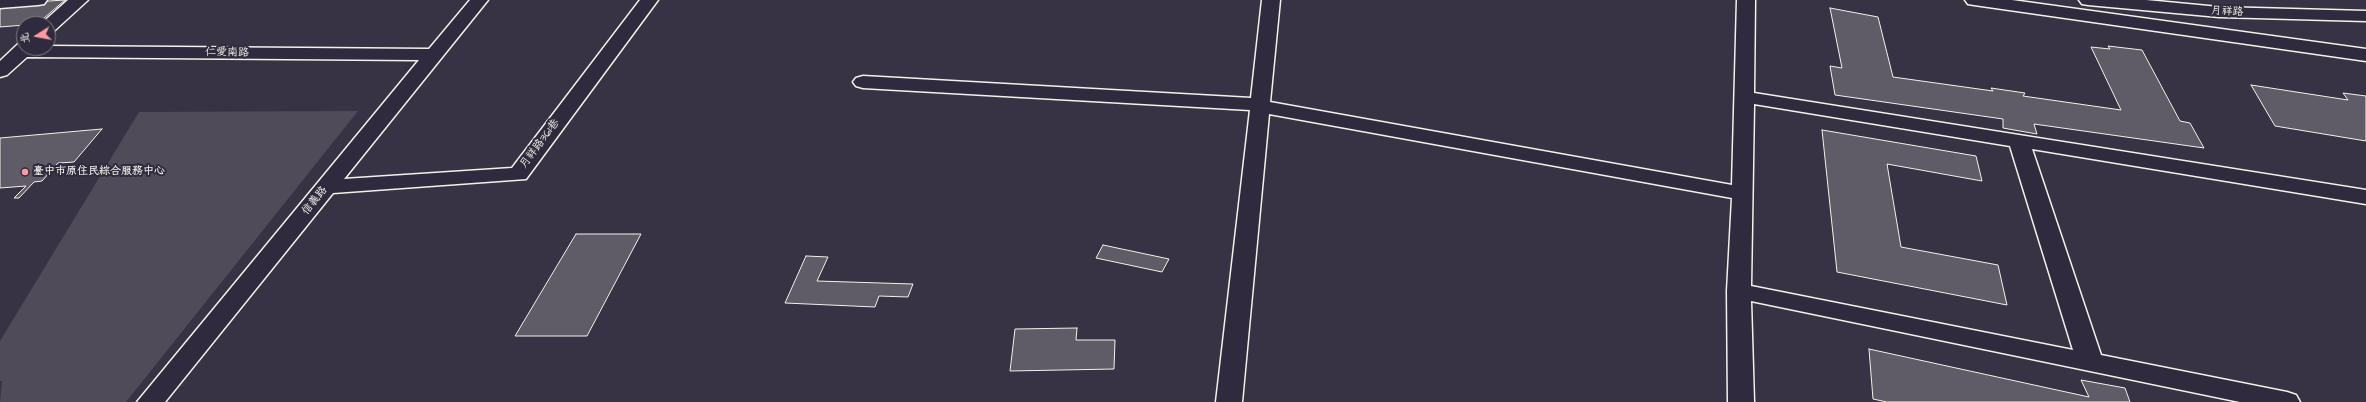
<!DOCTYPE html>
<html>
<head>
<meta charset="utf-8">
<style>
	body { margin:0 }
	#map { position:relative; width:2366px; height:402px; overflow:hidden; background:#373244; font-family:"Architects Daughter","LXGW WenKai TC",sans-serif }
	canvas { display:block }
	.north { position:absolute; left:16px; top:16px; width:40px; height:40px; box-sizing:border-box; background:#2f2a3d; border:1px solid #7e7a81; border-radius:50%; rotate:259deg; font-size:11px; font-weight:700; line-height:16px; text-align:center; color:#f4f1e8 }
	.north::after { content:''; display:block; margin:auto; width:14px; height:18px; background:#ff9aa2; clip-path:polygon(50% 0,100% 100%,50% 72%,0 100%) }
</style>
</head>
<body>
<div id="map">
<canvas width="2366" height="402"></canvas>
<div class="north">北</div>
</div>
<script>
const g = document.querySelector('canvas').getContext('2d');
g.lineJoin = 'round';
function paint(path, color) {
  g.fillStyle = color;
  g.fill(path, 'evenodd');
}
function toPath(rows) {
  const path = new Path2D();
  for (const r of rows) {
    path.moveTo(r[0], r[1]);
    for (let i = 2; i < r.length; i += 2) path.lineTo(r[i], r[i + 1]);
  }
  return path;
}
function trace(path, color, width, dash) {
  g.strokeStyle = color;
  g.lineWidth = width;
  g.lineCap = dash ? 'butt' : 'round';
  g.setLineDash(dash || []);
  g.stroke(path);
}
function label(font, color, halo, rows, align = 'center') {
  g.font = font + ' "Architects Daughter","LXGW WenKai TC",sans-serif';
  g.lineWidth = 4;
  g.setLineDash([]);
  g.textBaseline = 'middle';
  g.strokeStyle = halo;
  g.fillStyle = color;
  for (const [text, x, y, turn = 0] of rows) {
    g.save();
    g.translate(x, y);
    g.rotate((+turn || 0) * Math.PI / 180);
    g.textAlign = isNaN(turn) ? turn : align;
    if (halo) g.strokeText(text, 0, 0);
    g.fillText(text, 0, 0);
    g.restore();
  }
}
paint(toPath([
	[358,111,126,402,0,402,2,381,0,381,0,341,139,112]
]), '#504b59');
const building = toPath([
	[65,0,37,24,0,27,0,4,65,0],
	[1830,8,1878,17,1893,77,1993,91,1991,88,2025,93,2023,96,2121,110,2091,47,2110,49,2108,46,2142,50,2180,121,2190,123,2204,148,2034,124,2037,134,2003,128,2003,119,1835,95,1830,66,1842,68,1830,8],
	[2251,85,2348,100,2343,93,2366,96,2366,141,2275,126,2251,85],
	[102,129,74,162,58,163,42,181,34,182,19,198,14,198,26,186,0,188,0,138,102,129],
	[1822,130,1976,156,1982,181,1887,164,1901,247,1998,265,2007,305,1837,272,1822,130],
	[576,234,641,234,587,336,515,336,576,234],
	[1103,245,1169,259,1162,272,1096,258,1103,245],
	[806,256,828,257,817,281,913,284,908,297,879,296,875,307,785,303,806,256],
	[1077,328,1076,340,1115,340,1114,369,1010,371,1015,329,1077,328],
	[1869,349,2089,397,2081,380,2125,388,2130,402,1887,402,1873,399,1869,349]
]);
paint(building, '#5f5c67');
trace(building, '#f4f1e8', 1);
const minor = toPath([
	[0,0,47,0,44,4,38,5,0,8,0,0],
	[68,0,88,0,54,31,48,32,48,24,41,24,68,0],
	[470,0,488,0,344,179,512,168,640,0,658,0,526,179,333,193,165,402,137,402,419,60,27,57,7,75,0,77,0,61,18,44,24,43,24,48,48,48,48,46,429,49,470,0],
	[1262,0,1280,0,1270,102,1732,185,1737,0,1755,0,1754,93,2366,190,2366,204,2032,149,2101,355,2287,392,2296,395,2300,402,2240,402,1751,301,1754,402,1728,402,1727,291,1732,198,1269,114,1242,402,1216,402,1250,110,863,88,856,86,853,82,856,78,863,76,1251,98,1262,0],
	[1754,104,2010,146,2073,350,1751,286,1754,104],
	[1965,0,2012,0,2366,49,2366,61,1974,5,1968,4,1965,0],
	[2079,0,2146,0,2219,7,2366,11,2366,21,2219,17,2088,5,2082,4,2079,0]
]);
trace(minor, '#f4f1e8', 3);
paint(minor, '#2f2a3d');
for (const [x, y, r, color] of [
	[25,172,4,"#ff9aa2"]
]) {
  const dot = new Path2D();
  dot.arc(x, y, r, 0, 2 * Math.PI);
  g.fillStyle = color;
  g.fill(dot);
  trace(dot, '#2f2a3d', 1.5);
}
label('11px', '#f4f1e8', '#2f2a3d', [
	["月祥路",2227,12,3],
	["仁愛南路",227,53,1],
	["月祥路361巷",540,144,-53],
	["信義路",315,201,-51]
]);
label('bold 11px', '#f4f1e8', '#2f2a3d', [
	["臺中市原住民綜合服務中心",33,172]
], 'left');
</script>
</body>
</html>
